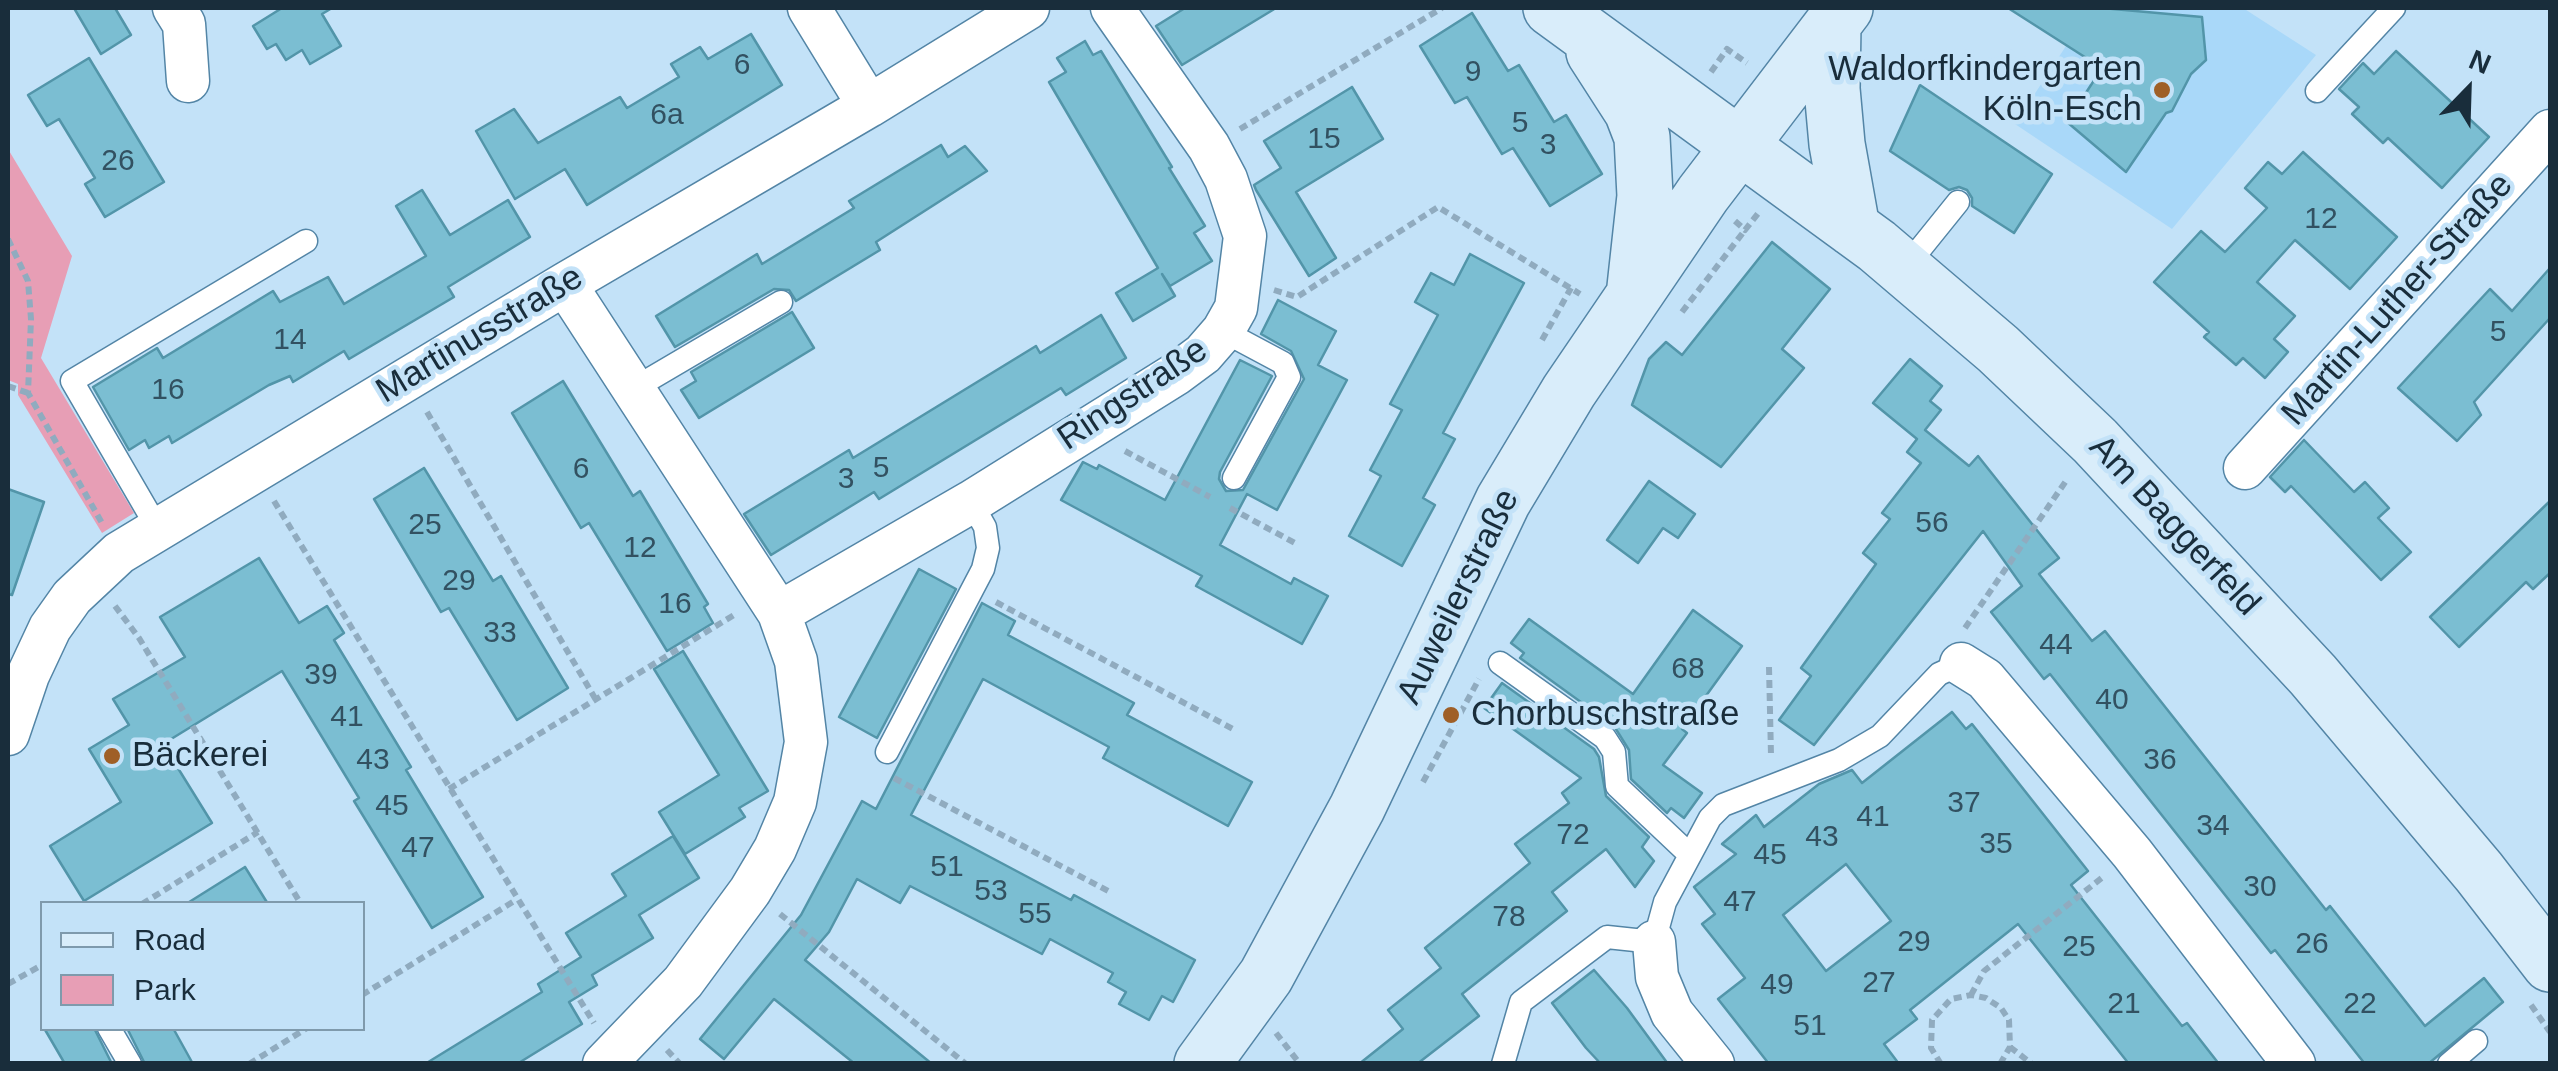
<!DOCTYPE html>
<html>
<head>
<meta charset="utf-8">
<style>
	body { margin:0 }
	#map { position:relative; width:2558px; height:1071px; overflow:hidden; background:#c3e2f8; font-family:Helvetica,sans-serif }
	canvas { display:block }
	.frame { position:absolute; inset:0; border:10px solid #192d3b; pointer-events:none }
	.legend { position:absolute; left:40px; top:901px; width:325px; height:130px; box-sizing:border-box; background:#c3e2f8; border:2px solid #7f9aac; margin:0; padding:12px 18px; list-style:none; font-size:30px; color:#192d3b }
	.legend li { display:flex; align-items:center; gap:20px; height:50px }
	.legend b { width:50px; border:2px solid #7f9aac }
	.north { position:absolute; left:2418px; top:40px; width:100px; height:100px; -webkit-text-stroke:8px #c3e2f8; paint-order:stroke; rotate:23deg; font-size:28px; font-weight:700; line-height:40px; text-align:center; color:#192d3b }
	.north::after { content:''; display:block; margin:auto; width:35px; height:45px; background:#192d3b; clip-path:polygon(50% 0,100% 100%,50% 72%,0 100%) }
</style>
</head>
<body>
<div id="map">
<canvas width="2558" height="1071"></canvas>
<div class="frame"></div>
<ul class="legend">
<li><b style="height:12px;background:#d9edfa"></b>Road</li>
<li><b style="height:28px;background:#e79eb5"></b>Park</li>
</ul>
<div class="north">N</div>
</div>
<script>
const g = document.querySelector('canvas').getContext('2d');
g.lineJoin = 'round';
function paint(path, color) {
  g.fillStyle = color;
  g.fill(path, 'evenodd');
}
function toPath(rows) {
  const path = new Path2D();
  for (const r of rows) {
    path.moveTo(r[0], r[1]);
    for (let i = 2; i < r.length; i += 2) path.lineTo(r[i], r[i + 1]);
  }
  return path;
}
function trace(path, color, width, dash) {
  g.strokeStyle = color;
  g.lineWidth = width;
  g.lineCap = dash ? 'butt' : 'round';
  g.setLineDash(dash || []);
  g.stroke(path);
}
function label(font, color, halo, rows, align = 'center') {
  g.font = font + ' Helvetica,sans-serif';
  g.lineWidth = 9;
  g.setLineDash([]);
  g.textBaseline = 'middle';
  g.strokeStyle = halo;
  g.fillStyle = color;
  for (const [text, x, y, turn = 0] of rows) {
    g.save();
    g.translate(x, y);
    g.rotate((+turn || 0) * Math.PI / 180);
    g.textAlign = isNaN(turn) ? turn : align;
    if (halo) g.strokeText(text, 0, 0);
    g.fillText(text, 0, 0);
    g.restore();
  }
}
paint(toPath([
	[2091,8,2243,8,2316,55,2172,229,2015,124,2066,46,2058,40]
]), '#a9d8f9');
paint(toPath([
	[8,149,72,256,41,358,134,513,102,533,18,395,18,384,8,380]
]), '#e79eb5');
const building = toPath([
	[74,8,115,8,131,35,101,54,74,8],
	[282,8,332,8,322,14,341,46,310,64,302,50,286,60,276,44,267,49,253,26,282,8],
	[1185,8,1276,8,1182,65,1156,26,1185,8],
	[2008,8,2102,8,2202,17,2206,60,2191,74,2172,111,2166,113,2126,172,2067,122,2102,68,2008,8],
	[1472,13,1508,71,1519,65,1554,122,1566,115,1602,174,1550,206,1513,148,1502,154,1467,97,1455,103,1420,46,1472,13],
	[751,34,782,85,587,205,565,169,515,199,476,131,514,109,538,143,620,97,627,108,679,77,671,64,700,47,708,59,751,34],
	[1085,41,1093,55,1101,51,1172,167,1169,168,1205,226,1194,233,1212,261,1170,286,1162,274,1175,296,1133,321,1116,293,1158,268,1049,82,1066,72,1057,58,1085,41],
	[2396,51,2489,137,2442,188,2388,138,2383,143,2352,114,2359,107,2339,89,2363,63,2374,74,2396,51],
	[89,58,164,182,105,217,85,184,95,178,59,119,47,126,28,95,89,58],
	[1920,85,2052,174,2014,233,1972,206,1972,198,1967,190,1959,187,1949,190,1890,151,1920,85],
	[1352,87,1383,139,1296,192,1336,258,1309,276,1256,190,1254,185,1281,168,1264,141,1352,87],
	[941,145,948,157,965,146,987,171,876,242,880,250,796,301,789,290,774,289,675,347,656,316,757,254,762,264,854,208,849,201,941,145],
	[2303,152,2397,237,2350,289,2295,240,2257,282,2295,316,2274,339,2288,352,2265,378,2243,358,2236,365,2204,337,2209,332,2154,282,2201,231,2225,252,2267,208,2245,188,2268,162,2282,174,2303,152],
	[422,190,450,235,508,200,530,237,448,287,454,297,349,359,344,351,293,382,290,376,269,385,172,443,169,436,149,448,145,440,129,450,93,387,157,348,163,358,273,291,280,302,328,277,344,304,426,256,396,206,422,190],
	[1772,242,1830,289,1782,349,1804,368,1721,467,1632,405,1649,359,1666,342,1682,355,1772,242],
	[1470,254,1524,283,1443,433,1455,439,1423,498,1435,505,1402,566,1349,536,1381,476,1370,470,1402,410,1390,404,1438,315,1415,302,1431,273,1454,285,1470,254],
	[2550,268,2550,318,2474,402,2481,415,2457,441,2398,388,2490,289,2512,311,2550,268],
	[1278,300,1336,331,1318,365,1347,380,1277,510,1247,494,1220,545,1291,584,1294,578,1328,596,1302,644,1196,586,1202,576,1061,500,1083,462,1097,469,1099,465,1165,500,1240,360,1272,376,1220,472,1219,479,1226,491,1243,490,1304,379,1291,351,1261,334,1278,300],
	[792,312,814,348,699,418,681,390,696,381,691,372,792,312],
	[1101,315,1126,358,1066,395,1061,388,879,499,874,492,771,555,744,514,849,450,853,458,1036,346,1040,353,1101,315],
	[1910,359,1942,386,1930,401,1941,410,1925,430,1969,466,1978,456,2059,558,2039,574,2066,608,2092,641,2105,631,2326,910,2330,906,2425,1026,2484,978,2503,1002,2428,1064,2365,1064,2275,950,2271,953,2050,674,2044,679,1991,612,2022,586,1983,531,1814,745,1779,720,1811,676,1801,668,1876,564,1863,553,1890,519,1882,513,1921,463,1907,452,1917,439,1873,403,1910,359],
	[563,381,633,496,640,491,708,604,704,607,713,623,667,651,589,523,581,528,512,413,563,381],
	[2304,440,2354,492,2365,482,2389,508,2378,518,2411,552,2381,580,2291,486,2285,492,2270,477,2304,440],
	[424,468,493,581,501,576,568,688,517,720,449,608,441,612,374,499,424,468],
	[1649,481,1695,514,1678,538,1663,528,1638,563,1607,540,1649,481],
	[8,489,44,502,12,595,8,594,8,489],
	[2550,501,2550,573,2533,589,2526,582,2459,647,2430,617,2550,501],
	[259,558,299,623,327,606,344,633,334,640,411,767,406,770,483,897,432,928,354,801,359,798,282,671,163,744,212,823,84,901,50,846,121,802,89,749,129,725,113,699,185,657,160,617,259,558],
	[919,569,956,589,877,738,839,717,919,569],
	[982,603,1015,621,1008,635,1134,703,1127,715,1252,782,1228,826,1103,758,1109,747,983,679,911,815,1071,900,1074,895,1195,960,1173,1002,1162,996,1149,1020,1119,1004,1126,992,1108,982,1113,973,1050,939,1042,954,910,886,900,903,857,879,829,932,805,960,932,1064,855,1064,774,999,724,1059,700,1039,801,915,862,801,876,809,982,603],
	[1693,610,1742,646,1682,729,1687,733,1663,765,1702,793,1684,818,1671,808,1667,813,1631,779,1629,750,1614,726,1520,658,1524,653,1511,643,1529,619,1633,694,1693,610],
	[683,651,768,791,739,808,745,817,685,854,659,812,719,775,654,669,683,651],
	[1502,683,1594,749,1599,757,1606,796,1649,837,1642,847,1654,861,1635,887,1606,849,1552,892,1567,911,1462,994,1479,1016,1417,1064,1359,1064,1403,1029,1388,1010,1441,968,1425,948,1530,863,1515,844,1569,803,1562,793,1581,778,1484,708,1502,683],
	[1952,712,1966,729,1972,724,2088,871,2071,885,2182,1026,2187,1023,2219,1064,2129,1064,2018,924,1910,1010,1917,1019,1884,1044,1899,1064,1769,1064,1718,999,1745,978,1702,924,1715,914,1694,887,1736,854,1722,844,1756,815,1764,827,1819,784,1852,770,1862,783,1952,712],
	[1846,864,1891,921,1826,971,1783,915,1846,864],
	[673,836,699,878,639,915,653,938,592,975,597,985,569,1002,582,1024,517,1064,425,1064,542,992,538,984,581,957,566,933,626,896,612,874,673,836],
	[245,867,268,904,186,904,245,867],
	[1594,970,1627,1008,1668,1064,1601,1064,1586,1048,1552,1003,1594,970],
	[44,1028,94,1028,112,1064,65,1064,44,1028],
	[127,1028,173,1028,193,1064,145,1064,127,1028]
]);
paint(building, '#7bbed2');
trace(building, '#5295a9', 2.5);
const lane = toPath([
	[2317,91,2394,8],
	[1904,269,1958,202],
	[1223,331,1283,363,1289,377,1234,478],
	[633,389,781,302],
	[158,529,72,381,306,241],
	[1500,663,1605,738,1614,752,1617,786,1690,855],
	[887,752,983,569,988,548,985,527,971,502],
	[109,1028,130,1064],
	[1503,1064,1521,1002,1607,937,1654,942,1665,902,1710,818,1723,805,1839,760,1880,736,1939,674,1961,664],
	[2449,1064,2476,1041]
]);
const street = toPath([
	[174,8,184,24,188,81],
	[809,8,869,106],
	[565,284,779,613,796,661,806,742,795,802,775,849,750,891,683,982,604,1064],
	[2245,468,2550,131],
	[779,613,971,502,1176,374,1203,354,1223,331,1236,308,1245,236,1226,179,1209,147,1112,8],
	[1961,664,1985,679,2132,853,2294,1064],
	[8,734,28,675,50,628,72,597,119,553,565,284,869,106,1028,8],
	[1654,942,1657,977,1672,1013,1713,1064]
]);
const secondary = toPath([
	[1551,8,1877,246,1998,349,2095,441,2313,675,2479,872,2550,964],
	[1833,24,1832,89,1837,144,1852,228],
	[1594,52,1632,111,1642,137,1645,196,1635,287],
	[1202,1064,1266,976,1357,808,1503,501,1569,391,1703,194,1845,8]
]);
trace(lane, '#5385a6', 25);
trace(street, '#5385a6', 45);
trace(secondary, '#5385a6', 58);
trace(toPath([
	[1711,72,1727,49,1747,63],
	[1240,129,1442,8],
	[1735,221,1745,230,1760,211],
	[8,239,28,281,31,319,28,393,102,523],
	[1274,290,1297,297,1438,207,1580,294],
	[1682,312,1745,230],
	[1542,340,1571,288],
	[8,386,28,393],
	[427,412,596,700],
	[1125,451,1210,497],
	[274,501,594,1023],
	[1230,508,1295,543],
	[996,602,1233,729],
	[115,606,139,638,301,904],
	[1965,628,2068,478],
	[1769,667,1771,755],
	[894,778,1110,892],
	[1423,782,1479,679],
	[449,789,734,615],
	[142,904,258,832],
	[780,914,966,1064],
	[8,984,42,965],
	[362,995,516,900],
	[1971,995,1984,971,2103,877],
	[2531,1005,2550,1032],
	[1276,1033,1300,1064],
	[2010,1047,2032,1064],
	[667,1050,680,1064],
	[249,1064,307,1028],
	[1941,1064,1931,1048,1932,1020,1951,999,1971,995,1986,998,2001,1008,2009,1020,2010,1047,2000,1064]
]), '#90abbf', 6, [8, 5]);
trace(lane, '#fff', 22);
trace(street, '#fff', 42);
trace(secondary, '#d9edfa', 55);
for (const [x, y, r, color] of [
	[2162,90,10,"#9f5f27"],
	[1451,715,10,"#9f5f27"],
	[112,756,10,"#9f5f27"]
]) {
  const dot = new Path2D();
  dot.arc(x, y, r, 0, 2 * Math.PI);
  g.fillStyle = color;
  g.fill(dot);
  trace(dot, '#c3e2f8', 4);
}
label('30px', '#325161', null, [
	["6",742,66],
	["9",1473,73],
	["6a",667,116],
	["5",1520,124],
	["15",1324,140],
	["3",1548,146],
	["26",118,162],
	["12",2321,220],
	["5",2498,333],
	["14",290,341],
	["16",168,391],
	["5",881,469],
	["6",581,470],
	["3",846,480],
	["56",1932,524],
	["25",425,526],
	["12",640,549],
	["29",459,582],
	["16",675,605],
	["33",500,634],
	["44",2056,646],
	["68",1688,670],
	["39",321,676],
	["40",2112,701],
	["41",347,718],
	["43",373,761],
	["36",2160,761],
	["37",1964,804],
	["45",392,807],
	["41",1873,818],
	["34",2213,827],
	["72",1573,836],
	["43",1822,838],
	["35",1996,845],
	["47",418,849],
	["45",1770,856],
	["51",947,868],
	["30",2260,888],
	["53",991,892],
	["47",1740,903],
	["55",1035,915],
	["78",1509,918],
	["29",1914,943],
	["26",2312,945],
	["25",2079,948],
	["27",1879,984],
	["49",1777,986],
	["21",2124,1005],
	["22",2360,1005],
	["51",1810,1027]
]);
label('35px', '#192d3b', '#c3e2f8', [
	["Waldorfkindergarten",2142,70,"right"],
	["Köln-Esch",2142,110,"right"],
	["Chorbuschstraße",1471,715],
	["Bäckerei",132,756]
], 'left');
label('35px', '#192d3b', '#c3e2f8', [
	["Martin-Luther-Straße",2398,300,-48],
	["Martinusstraße",480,335,-31],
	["Ringstraße",1133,395,-34],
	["Am Baggerfeld",2174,526,47],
	["Auweilerstraße",1459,597,-64]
]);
</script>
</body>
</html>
